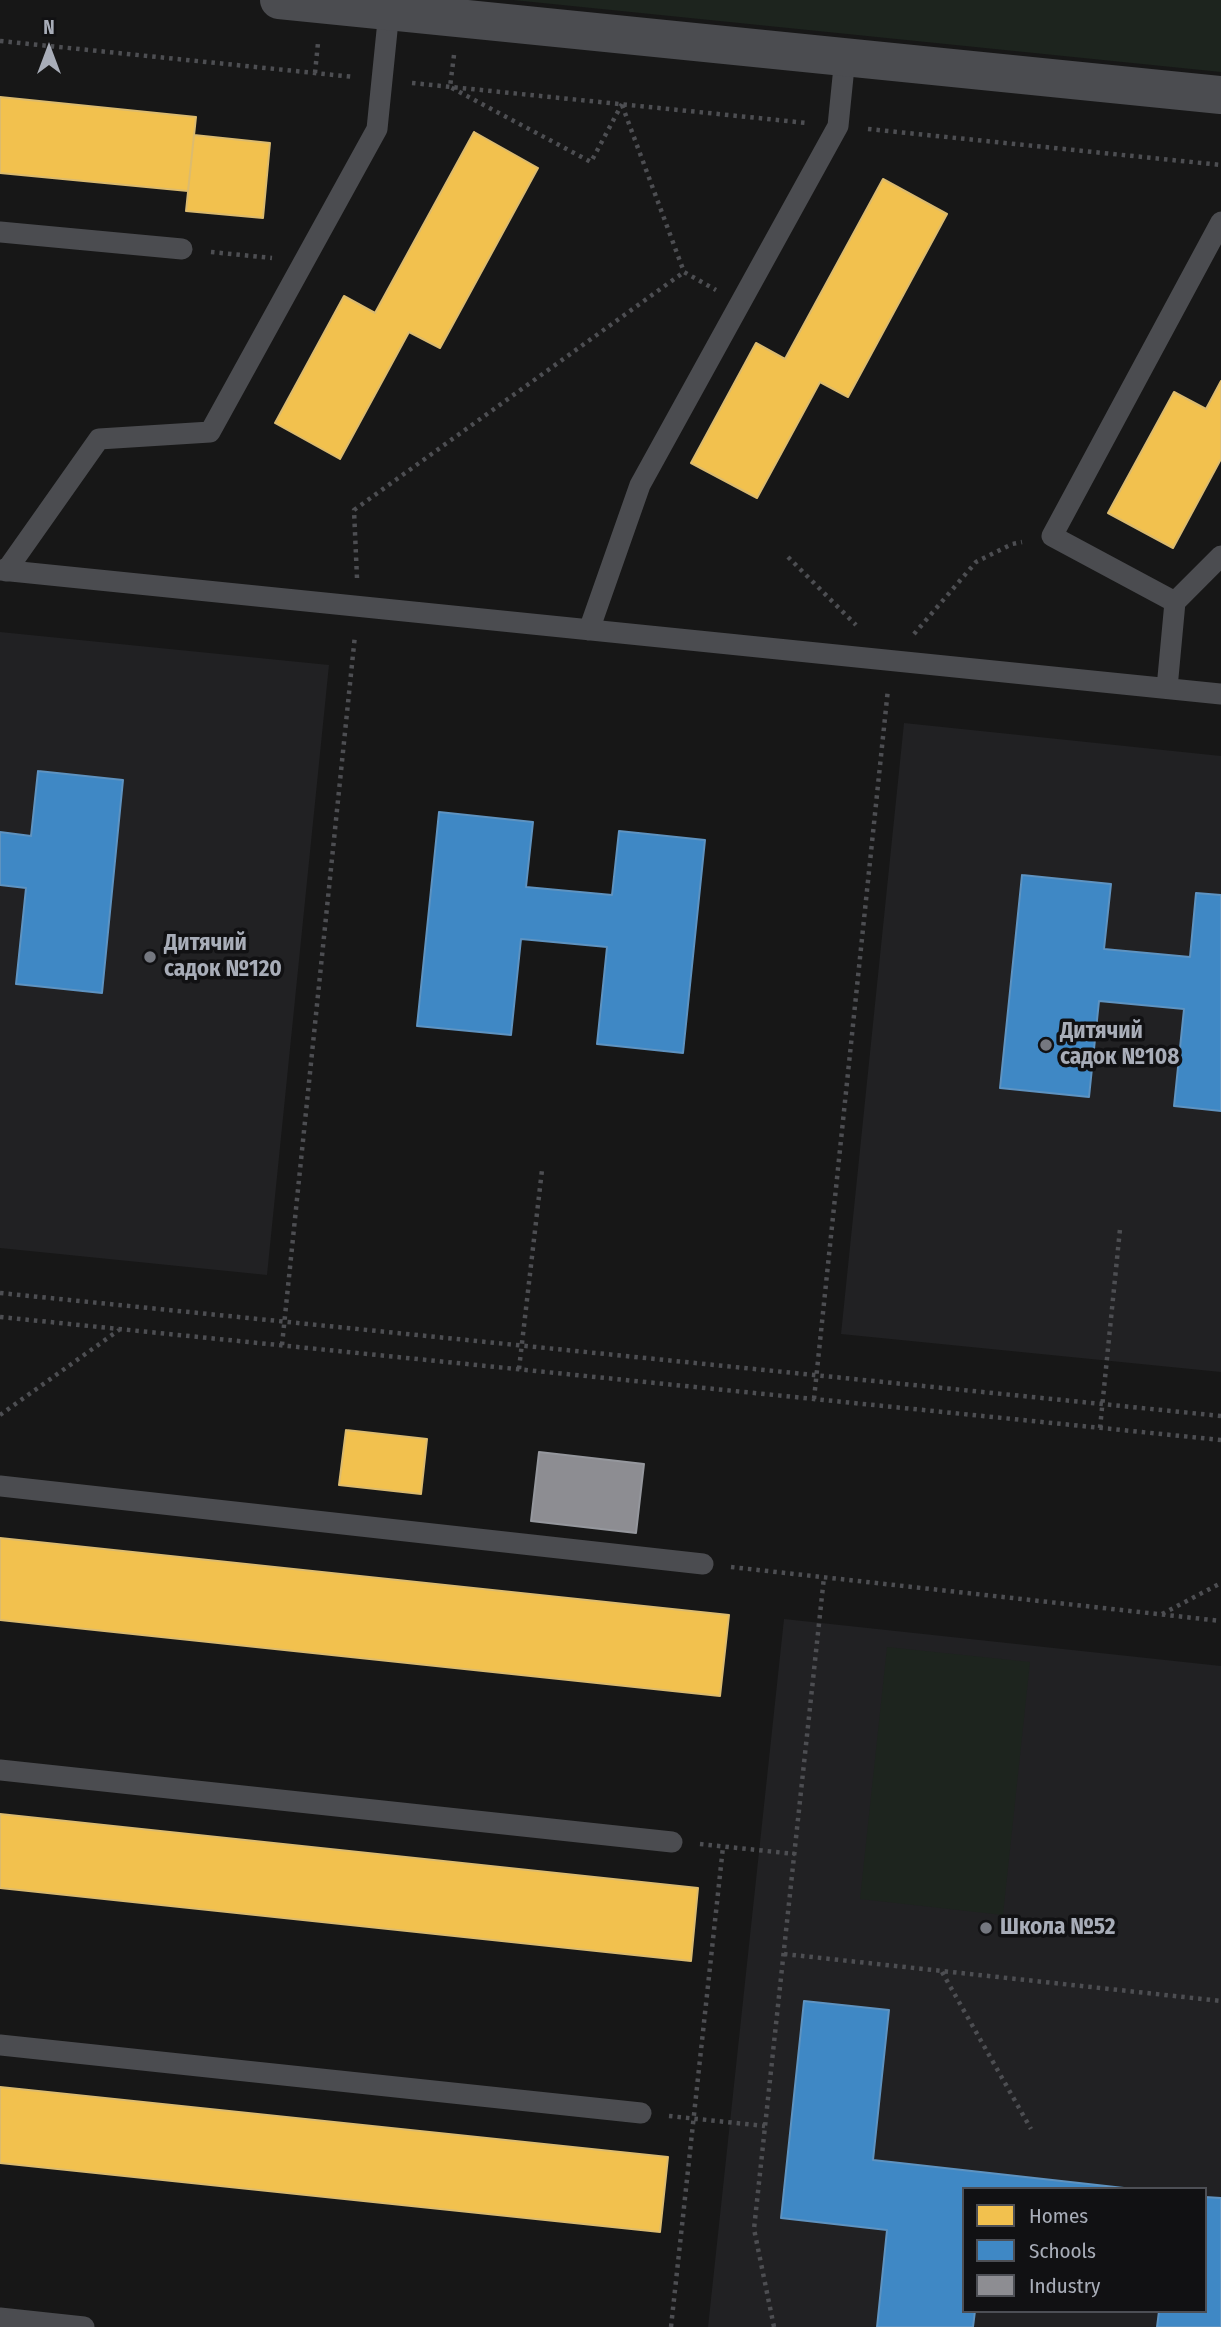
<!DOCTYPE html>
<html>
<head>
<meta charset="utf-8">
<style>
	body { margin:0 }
	#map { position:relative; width:1221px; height:2327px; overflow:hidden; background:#171717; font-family:"Fira Sans Condensed",sans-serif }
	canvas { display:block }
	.legend { position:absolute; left:962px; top:2187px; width:245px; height:126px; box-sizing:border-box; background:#111113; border:2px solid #4d4f55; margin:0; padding:9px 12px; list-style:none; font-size:21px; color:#a8adb8 }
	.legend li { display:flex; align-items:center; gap:14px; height:35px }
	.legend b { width:35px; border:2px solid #4d4f55 }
	.north { position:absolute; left:14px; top:14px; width:70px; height:70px; -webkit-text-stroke:5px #111113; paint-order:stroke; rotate:0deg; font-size:19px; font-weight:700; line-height:28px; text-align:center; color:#a8adb8 }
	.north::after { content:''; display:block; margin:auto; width:24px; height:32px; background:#a8adb8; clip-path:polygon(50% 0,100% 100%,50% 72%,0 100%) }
</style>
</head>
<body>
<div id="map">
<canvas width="1221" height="2327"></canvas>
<ul class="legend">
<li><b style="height:19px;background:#f2c14e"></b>Homes</li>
<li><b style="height:19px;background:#3f88c5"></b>Schools</li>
<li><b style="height:19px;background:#8d8d92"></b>Industry</li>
</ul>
<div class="north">N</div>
</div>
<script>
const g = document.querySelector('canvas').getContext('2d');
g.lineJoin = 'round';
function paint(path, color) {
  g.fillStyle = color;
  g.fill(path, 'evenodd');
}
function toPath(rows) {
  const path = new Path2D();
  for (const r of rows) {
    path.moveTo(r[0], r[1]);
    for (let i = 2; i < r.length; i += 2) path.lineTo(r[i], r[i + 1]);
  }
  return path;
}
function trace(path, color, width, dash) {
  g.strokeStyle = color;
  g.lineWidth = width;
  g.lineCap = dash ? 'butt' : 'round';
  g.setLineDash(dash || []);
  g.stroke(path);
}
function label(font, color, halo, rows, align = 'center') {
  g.font = font + ' "Fira Sans Condensed",sans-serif';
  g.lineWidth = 7;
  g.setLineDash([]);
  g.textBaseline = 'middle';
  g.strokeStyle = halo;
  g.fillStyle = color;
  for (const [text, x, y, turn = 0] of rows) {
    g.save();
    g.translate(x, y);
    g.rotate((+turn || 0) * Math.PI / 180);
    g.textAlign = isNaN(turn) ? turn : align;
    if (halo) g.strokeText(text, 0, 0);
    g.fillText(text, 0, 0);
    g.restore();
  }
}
paint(toPath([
	[0,632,329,665,267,1275,0,1248],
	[904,723,1221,756,1221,1372,841,1334],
	[784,1619,1221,1666,1221,2327,708,2327],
	[964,2189,1205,2189,1205,2311,964,2311]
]), '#212123');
paint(toPath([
	[513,0,1221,0,1221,72],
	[887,1647,1030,1662,1003,1915,860,1899]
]), '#1d241e');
const homes = toPath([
	[0,97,196,117,188,191,0,173,0,97],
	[474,132,538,168,440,348,409,332,340,459,275,423,344,296,375,313,474,132],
	[194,135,270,143,263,218,186,211,194,135],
	[883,179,947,214,848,397,820,382,757,498,691,463,756,343,785,359,883,179],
	[1221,381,1221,459,1173,548,1108,513,1174,392,1206,409,1221,381],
	[346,1430,427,1439,421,1494,339,1485,346,1430],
	[0,1538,729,1615,720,1696,0,1620,0,1538],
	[0,1814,698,1888,691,1961,0,1888,0,1814],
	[0,2087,668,2157,660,2232,0,2163,0,2087]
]);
paint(homes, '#f2c14e');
trace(homes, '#dcbb6e', 2);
const schools = toPath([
	[38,771,123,780,102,993,16,984,26,888,0,885,0,832,31,836,38,771],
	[439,812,533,822,526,887,612,895,619,831,705,840,683,1053,597,1044,607,947,521,939,511,1035,417,1026,439,812],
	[1022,875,1111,884,1104,949,1190,957,1196,893,1221,895,1221,1111,1174,1106,1184,1009,1099,1001,1089,1097,1000,1088,1022,875],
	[804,2001,889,2010,873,2160,1133,2189,964,2189,964,2311,975,2311,973,2327,877,2327,887,2230,781,2218,804,2001],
	[1205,2197,1221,2198,1221,2327,1157,2327,1159,2311,1205,2311,1205,2197]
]);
paint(schools, '#3f88c5');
trace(schools, '#5e93c1', 2);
const industry = toPath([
	[539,1452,644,1464,636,1533,531,1521,539,1452]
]);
paint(industry, '#8d8d92');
trace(industry, '#95979d', 2);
trace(toPath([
	[0,41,354,77],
	[454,55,450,87,591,162,622,104],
	[315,73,318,43],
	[412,83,807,123],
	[622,105,684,272,716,290],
	[868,129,1221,165],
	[211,252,272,258],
	[788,557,856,625],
	[357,578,354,510,684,272],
	[914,634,976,562,1012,544,1022,542],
	[0,1293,1221,1416],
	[0,1317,1221,1440],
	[282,1345,355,635],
	[519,1369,542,1170],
	[814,1399,888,689],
	[0,1415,119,1330],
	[1100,1428,1120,1229],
	[731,1567,1221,1621],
	[1162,1614,1221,1583],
	[700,1844,795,1854],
	[784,1954,1221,2001],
	[942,1972,1031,2129],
	[669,2116,765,2126],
	[671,2327,723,1847],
	[774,2327,754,2229,824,1577]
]), '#4d4e52', 4.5, [3.5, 5]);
trace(toPath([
	[0,232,182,249],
	[0,570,1221,694],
	[6,571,99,439,210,432,377,129,389,11],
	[1175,602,1052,536,1221,222],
	[589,630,640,485,838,126,845,57],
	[1167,688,1175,602,1221,556],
	[0,1486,703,1564],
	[0,1770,672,1842],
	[0,2045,641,2113],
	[0,2318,84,2327]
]), '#4b4c50', 21);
trace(toPath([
	[279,0,1221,95]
]), '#4b4c50', 38);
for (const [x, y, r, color] of [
	[150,957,7,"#757880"],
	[1046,1045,7,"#757880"],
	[986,1928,7,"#757880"]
]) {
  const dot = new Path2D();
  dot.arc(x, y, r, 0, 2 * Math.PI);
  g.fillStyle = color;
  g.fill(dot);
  trace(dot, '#111113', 2.5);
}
label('bold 23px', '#a8adb8', '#111113', [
	["Дитячий",164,944],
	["садок №120",164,970],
	["Дитячий",1060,1032],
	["садок №108",1060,1058],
	["Школа №52",1000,1928]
], 'left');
</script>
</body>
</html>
